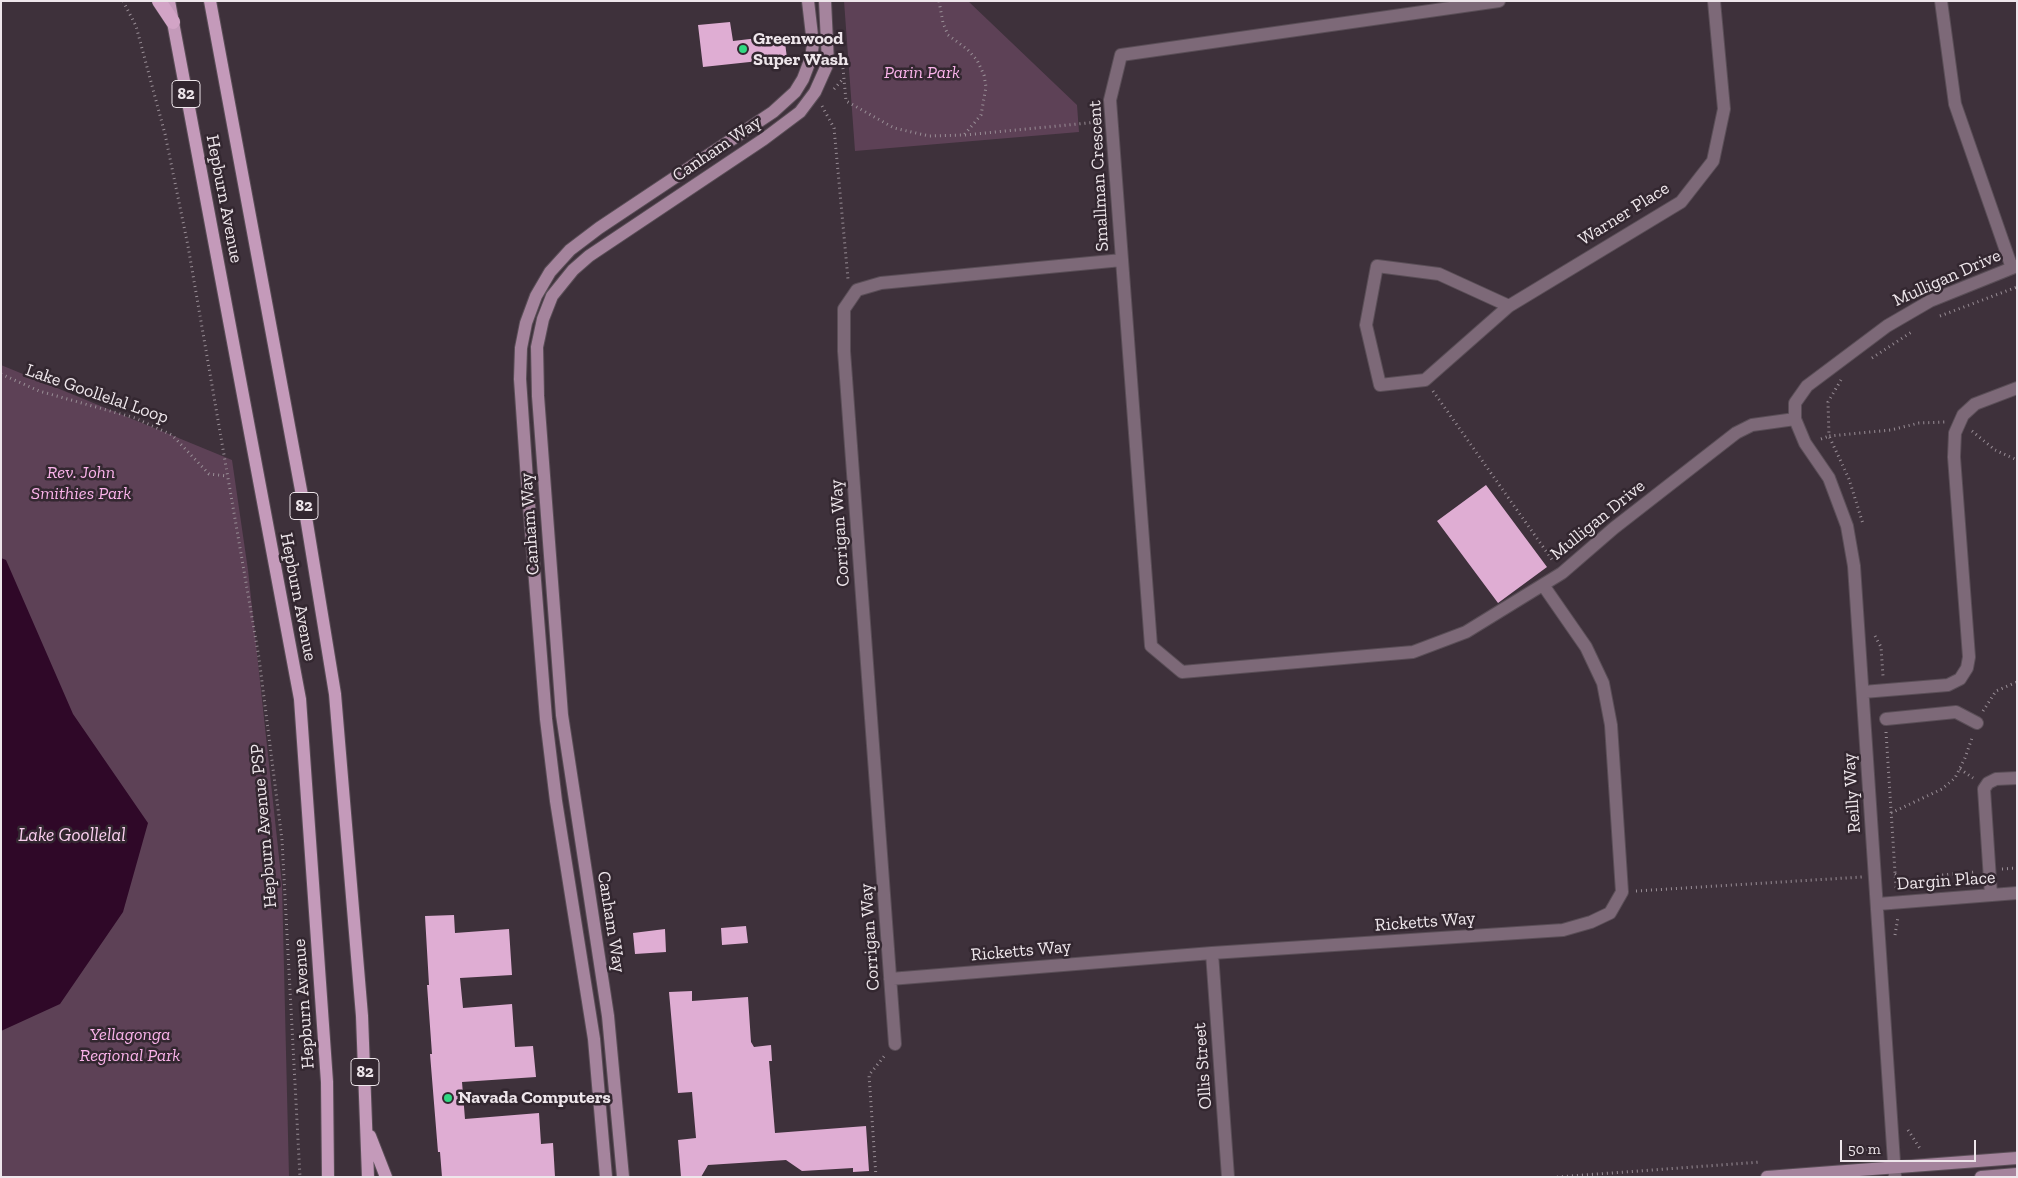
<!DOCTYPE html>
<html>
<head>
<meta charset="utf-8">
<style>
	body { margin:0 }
	#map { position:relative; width:2018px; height:1178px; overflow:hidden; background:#3e313b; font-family:"Zilla Slab",serif }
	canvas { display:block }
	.frame { position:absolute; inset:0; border:2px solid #eee6eb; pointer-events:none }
	.scale { position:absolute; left:1840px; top:1140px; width:136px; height:22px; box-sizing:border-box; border:2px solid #eee6eb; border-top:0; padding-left:6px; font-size:15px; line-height:18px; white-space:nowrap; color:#eee6eb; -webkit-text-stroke:4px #332730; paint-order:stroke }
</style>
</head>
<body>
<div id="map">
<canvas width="2018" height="1178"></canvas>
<div class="frame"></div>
<div class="scale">50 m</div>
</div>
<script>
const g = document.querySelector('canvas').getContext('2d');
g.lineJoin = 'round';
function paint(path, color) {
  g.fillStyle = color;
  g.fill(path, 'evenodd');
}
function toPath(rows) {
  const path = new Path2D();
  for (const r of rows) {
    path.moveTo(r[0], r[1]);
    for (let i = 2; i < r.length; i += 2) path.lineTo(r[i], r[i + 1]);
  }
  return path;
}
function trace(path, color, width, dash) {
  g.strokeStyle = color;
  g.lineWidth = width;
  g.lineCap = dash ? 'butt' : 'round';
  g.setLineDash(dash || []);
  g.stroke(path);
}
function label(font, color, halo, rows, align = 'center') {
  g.font = font + ' "Zilla Slab",serif';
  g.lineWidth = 5;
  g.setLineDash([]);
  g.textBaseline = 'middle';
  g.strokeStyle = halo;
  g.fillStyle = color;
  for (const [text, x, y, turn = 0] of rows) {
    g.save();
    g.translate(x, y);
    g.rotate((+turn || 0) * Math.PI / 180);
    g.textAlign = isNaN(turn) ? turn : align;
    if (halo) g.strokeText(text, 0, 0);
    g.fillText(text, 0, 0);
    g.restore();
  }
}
paint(toPath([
	[844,1,968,1,1077,105,1079,132,855,151],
	[1,365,232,460,248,570,282,885,289,1177,1,1177]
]), '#5d4156');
paint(toPath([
	[1,558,6,560,73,714,148,823,123,912,60,1004,1,1031]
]), '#2f0828');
paint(toPath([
	[730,22,733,41,784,35,787,58,703,67,698,25],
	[1486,485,1547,567,1498,603,1437,521],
	[454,915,455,933,509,929,512,975,460,978,463,1008,512,1004,515,1047,533,1046,536,1077,462,1082,465,1119,539,1113,541,1144,553,1143,555,1177,442,1177,440,1152,438,1152,430,1054,432,1054,427,985,429,985,425,916],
	[746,926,748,943,722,945,721,928],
	[665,929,666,952,635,954,633,933],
	[692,991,692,1001,748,997,751,1042,754,1047,771,1045,772,1061,769,1061,775,1133,866,1126,869,1171,853,1172,853,1168,802,1171,786,1160,708,1165,701,1177,681,1177,678,1140,696,1138,692,1092,678,1093,669,992]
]), '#dfadd3');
const minor = toPath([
	[1499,1,1121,55,1110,100,1151,646,1182,672,1413,652,1466,632,1562,573,1614,528,1736,433,1752,425,1795,419,1795,403,1807,386,1887,326,1930,301,2017,266],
	[1941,1,1955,104,2012,268],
	[1509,306,1439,274,1377,266,1366,325,1380,385,1425,380,1509,306,1681,202,1713,161,1724,109,1714,1],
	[1795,419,1805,443,1829,478,1847,526,1854,566,1895,1177],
	[1863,692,1948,685,1960,679,1967,668,1969,657,1954,457,1955,433,1963,415,1975,404,2017,388],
	[1886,719,1956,712,1977,723],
	[1991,895,1984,789,1988,783,1996,779,2017,778],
	[1878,904,2017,893],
	[1212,953,1228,1177],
	[890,979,1212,953,1563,930,1591,922,1610,913,1622,892,1611,725,1603,683,1586,647,1543,585],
	[895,1044,844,351,844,309,857,290,881,283,1122,260]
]);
const secondary = toPath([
	[606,1177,594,1039,556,801,546,719,527,480,520,379,521,348,526,323,536,296,550,272,570,250,599,228,773,112,795,92,803,79,811,58,813,44,808,1],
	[623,1177,608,1016,562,715,538,396,537,347,543,319,552,296,573,270,589,256,764,139,800,112,815,92,828,63,825,1],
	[1767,1177,2017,1158],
	[1981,1177,2017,1174]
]);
const primary = toPath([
	[169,1,300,699,327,1082,328,1177],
	[210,1,306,517,335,694,362,1016,368,1177],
	[370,1136,386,1177]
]);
const trunk = toPath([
	[159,1,173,22]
]);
trace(minor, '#5a4e57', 14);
trace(secondary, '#5a4e57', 14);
trace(primary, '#5a4e57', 14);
trace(trunk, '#5a4e57', 15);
trace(toPath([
	[123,1,136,26,165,134,188,246,259,658,282,840,300,1177],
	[843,68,846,101,894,128,929,136,964,135,981,115,986,87,984,75,977,60,967,49,948,35,943,23,939,1],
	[834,89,844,78],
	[822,106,834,128,848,279],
	[965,135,1098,122],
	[1940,316,2017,287],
	[1872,358,1913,331],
	[1,374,39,391,135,418,172,435,209,474,227,476],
	[1841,380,1828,402,1829,436,1891,430,1919,423,1945,422],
	[1433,391,1553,561],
	[1972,431,1995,450,2017,460],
	[1821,439,1829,436,1849,479,1863,524],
	[1875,636,1881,647,1883,676],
	[1983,711,1996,691,2017,682],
	[1886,732,1896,888],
	[1960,769,1973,778],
	[1891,813,1942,789,1955,778,1965,758,1973,735],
	[2002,869,2017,868],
	[1895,874,1906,880,1928,881,1942,875,1976,872],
	[1636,891,1862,877],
	[1895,935,1898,917],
	[1908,1130,1921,1150],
	[1852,1155,1874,1146],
	[876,1177,869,1075,886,1054],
	[1557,1177,1761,1162]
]), '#998e96', 3, [1, 4]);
trace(minor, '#7d6978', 12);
trace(secondary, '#a5849d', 12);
trace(primary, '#c49aba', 12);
trace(trunk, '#d2a4c6', 14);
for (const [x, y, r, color] of [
	[743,49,5,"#31d882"],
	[448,1098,5,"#31d882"]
]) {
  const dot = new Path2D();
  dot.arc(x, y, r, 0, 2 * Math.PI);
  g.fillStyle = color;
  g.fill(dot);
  trace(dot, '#332730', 2);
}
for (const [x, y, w] of [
	[186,94,28],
	[304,506,28],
	[365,1072,28]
]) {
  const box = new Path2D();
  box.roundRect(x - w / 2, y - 13.5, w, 27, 4);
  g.fillStyle = '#332730';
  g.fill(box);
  trace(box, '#eee6eb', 1);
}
label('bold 16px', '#eee6eb', null, [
	["82",186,94],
	["82",304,506],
	["82",365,1072]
]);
label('bold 18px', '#eee6eb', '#332730', [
	["Greenwood",753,39],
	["Super Wash",753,60],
	["Navada Computers",458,1098]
], 'left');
label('italic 18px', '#fab3ea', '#332730', [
	["Parin Park",922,73],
	["Rev. John",81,473],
	["Smithies Park",81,494],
	["Yellagonga",130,1035],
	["Regional Park",130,1056]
]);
label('18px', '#eee6eb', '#332730', [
	["Canham Way",717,149,-34],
	["Smallman Crescent",1099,176,-93],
	["Hepburn Avenue",224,199,79],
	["Warner Place",1624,214,-32],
	["Mulligan Drive",1947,278,-24],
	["Lake Goollelal Loop",97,394,19],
	["Mulligan Drive",1598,520,-39],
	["Canham Way",530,524,-94],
	["Corrigan Way",840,533,-94],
	["Hepburn Avenue",298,597,79],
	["Reilly Way",1852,793,-94],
	["Hepburn Avenue PSP",264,826,-95],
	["Dargin Place",1946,881,-4],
	["Canham Way",611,922,81],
	["Ricketts Way",1425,922,-4],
	["Corrigan Way",870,937,-94],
	["Ricketts Way",1021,951,-5],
	["Hepburn Avenue",304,1004,-94],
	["Ollis Street",1203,1066,-94]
]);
label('italic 19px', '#fbcff0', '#332730', [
	["Lake Goollelal",72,836]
]);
</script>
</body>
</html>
